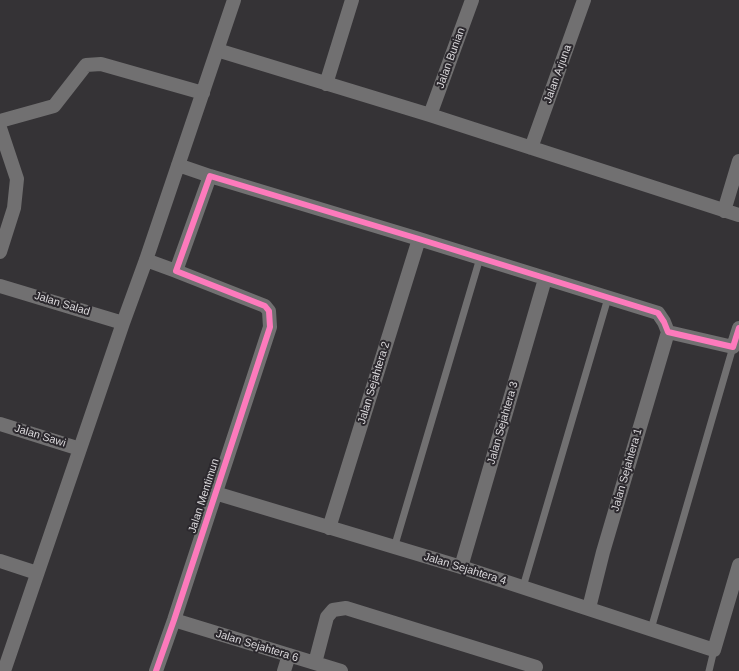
<!DOCTYPE html>
<html>
<head>
<meta charset="utf-8">
<style>
	body { margin:0 }
	canvas { display:block; background:#353336 }
</style>
</head>
<body>
<canvas width="739" height="671"></canvas>
<script>
const g = document.querySelector('canvas').getContext('2d');
g.lineJoin = 'round';
function toPath(rows) {
  const path = new Path2D();
  for (const r of rows) {
    path.moveTo(r[0], r[1]);
    for (let i = 2; i < r.length; i += 2) path.lineTo(r[i], r[i + 1]);
  }
  return path;
}
function trace(path, color, width, dash) {
  g.strokeStyle = color;
  g.lineWidth = width;
  g.lineCap = dash ? 'butt' : 'round';
  g.setLineDash(dash || []);
  g.stroke(path);
}
function label(font, color, halo, rows, align = 'center') {
  g.font = font + ' Arial,sans-serif';
  g.lineWidth = 4;
  g.setLineDash([]);
  g.textBaseline = 'middle';
  g.strokeStyle = halo;
  g.fillStyle = color;
  for (const [text, x, y, turn = 0] of rows) {
    g.save();
    g.translate(x, y);
    g.rotate((+turn || 0) * Math.PI / 180);
    g.textAlign = isNaN(turn) ? turn : align;
    if (halo) g.strokeText(text, 0, 0);
    g.fillText(text, 0, 0);
    g.restore();
  }
}
trace(toPath([
	[394,548,480,258],
	[523,587,608,298],
	[651,629,733,347],
	[709,671,714,650]
]), '#717071', 7);
trace(toPath([
	[217,50,430,115,739,215],
	[326,84,352,0],
	[430,115,472,0],
	[0,121,54,106,86,65,101,64,203,93],
	[0,128,17,179,14,208,0,252],
	[531,148,584,0],
	[178,165,210,176],
	[724,211,739,161],
	[146,260,176,271],
	[0,286,123,323],
	[0,424,80,449],
	[215,493,461,567,714,650,739,565],
	[329,528,419,239],
	[0,561,37,573],
	[461,567,545,279],
	[589,608,603,552,668,332],
	[174,620,341,671],
	[315,663,327,617,333,610,346,608,536,667],
	[4,671,123,323,146,260,234,0],
	[156,671,174,620,270,327,269,311,265,306,176,271,210,176,419,239,658,313,664,322,668,332,733,347,739,328],
	[284,671,289,655]
]), '#717071', 14);
trace(toPath([
	[156,671,174,620,270,327,269,311,265,306,176,271,210,176,419,239,658,313,664,322,668,332,733,347,739,328]
]), '#fd7abc', 6);
label('11px', '#dcdadd', '#2b282d', [
	["Jalan Bunian",451,58,-70],
	["Jalan Arjuna",558,74,-70],
	["Jalan Salad",62,304,17],
	["Jalan Sejahtera 2",374,383,-73],
	["Jalan Sejahtera 3",503,423,-74],
	["Jalan Sawi",40,436,17],
	["Jalan Sejahtera 1",627,470,-74],
	["Jalan Mentimun",204,496,-72],
	["Jalan Sejahtera 4",465,569,17],
	["Jalan Sejahtera 6",257,646,17]
]);
</script>
</body>
</html>
